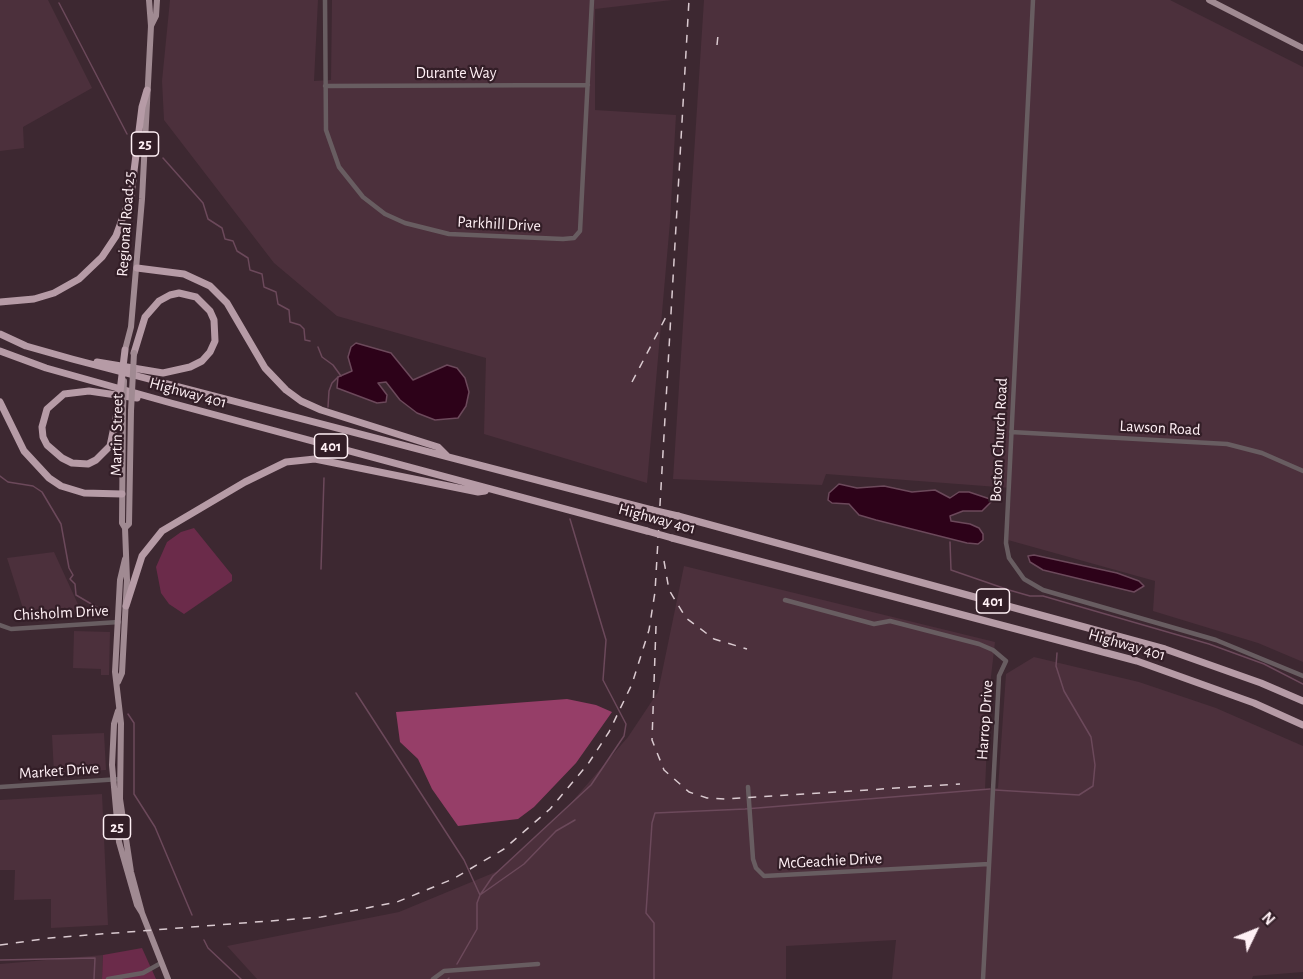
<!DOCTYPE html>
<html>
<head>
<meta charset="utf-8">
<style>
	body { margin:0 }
	#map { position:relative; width:1303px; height:979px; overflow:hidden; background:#3d2831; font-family:"Alegreya Sans",sans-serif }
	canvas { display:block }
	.north { position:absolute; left:1225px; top:901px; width:60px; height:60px; -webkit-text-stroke:4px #331e27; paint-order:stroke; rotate:47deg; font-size:16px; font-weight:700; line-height:24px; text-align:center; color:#fff0f5 }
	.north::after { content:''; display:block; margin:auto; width:21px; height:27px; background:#fff0f5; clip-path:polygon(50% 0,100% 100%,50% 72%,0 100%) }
</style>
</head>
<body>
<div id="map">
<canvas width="1303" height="979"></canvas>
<div class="north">N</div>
</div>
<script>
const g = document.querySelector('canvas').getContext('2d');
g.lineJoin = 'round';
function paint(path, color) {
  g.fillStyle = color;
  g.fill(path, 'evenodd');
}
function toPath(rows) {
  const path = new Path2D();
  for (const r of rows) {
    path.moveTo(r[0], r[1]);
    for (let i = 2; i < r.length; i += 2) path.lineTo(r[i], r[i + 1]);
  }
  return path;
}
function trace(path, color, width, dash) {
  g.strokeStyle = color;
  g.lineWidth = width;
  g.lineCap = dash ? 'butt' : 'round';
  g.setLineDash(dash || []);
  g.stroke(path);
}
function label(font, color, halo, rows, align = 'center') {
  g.font = font + ' "Alegreya Sans",sans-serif';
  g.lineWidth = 4.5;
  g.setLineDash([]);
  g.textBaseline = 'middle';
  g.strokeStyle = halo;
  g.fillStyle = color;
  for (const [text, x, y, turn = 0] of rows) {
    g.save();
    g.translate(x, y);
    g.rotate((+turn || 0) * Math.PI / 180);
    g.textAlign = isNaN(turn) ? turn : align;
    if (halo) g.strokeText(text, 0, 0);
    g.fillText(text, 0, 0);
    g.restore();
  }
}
paint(toPath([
	[0,0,48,0,92,88,23,127,24,148,0,151],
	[170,0,318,0,314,81,331,80,332,0,672,0,595,9,595,110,676,115,670,222,647,483,484,434,486,358,337,316,274,263,164,120,162,81],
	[704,0,1170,0,1303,67,1303,662,1258,643,1153,611,1155,581,1008,540,1011,488,826,474,822,485,673,479],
	[54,552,82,613,26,618,7,558],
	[684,566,995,642,989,694,985,790,998,788,1006,674,1034,657,1139,682,1216,708,1303,746,1303,972,1253,976,1252,979,892,979,896,940,786,946,786,979,257,979,227,946,399,912,498,871,564,811,628,737,658,692],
	[74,631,110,632,109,675,101,675,101,669,73,668],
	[104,733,106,770,54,773,52,735],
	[102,794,108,925,51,928,51,899,14,900,15,870,0,870,0,800],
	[103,955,102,979,0,979,0,964]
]), '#4c303c');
paint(toPath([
	[194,528,232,575,232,581,184,614,169,604,161,593,156,567,167,542,181,532],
	[142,948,156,979,102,979,103,955]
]), '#6b2b4a');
paint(toPath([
	[567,699,596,705,612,712,576,763,534,807,518,819,458,826,432,789,418,759,400,742,396,712]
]), '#963e68');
const water = toPath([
	[356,343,391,353,413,380,447,365,457,368,465,378,469,392,466,406,458,418,435,420,417,413,400,400,386,382,378,383,387,395,386,402,377,403,337,388,338,377,352,371,348,357,351,347,356,343],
	[839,484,857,488,884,486,912,492,935,490,950,498,959,492,969,492,993,500,982,511,963,511,950,516,951,521,970,524,979,528,983,534,983,540,978,544,967,543,876,520,859,515,849,504,832,503,828,500,829,493,839,484],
	[1034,555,1117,573,1139,581,1144,586,1134,592,1043,570,1030,562,1028,556,1034,555]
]);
paint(water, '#2d0219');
trace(water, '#6c495b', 1.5);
trace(toPath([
	[59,3,127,134],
	[163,158,203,203,208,219,222,228,225,239,233,241,237,251,248,258,250,270,262,274,264,287,276,292,278,304,289,310,290,322,300,325,304,329,305,340,310,341],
	[318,347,322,357,333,365,341,376],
	[328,407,329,391,332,383,338,377],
	[0,476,8,482,33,486,42,492,61,524,69,568,73,575,70,579,75,584,76,595,105,612],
	[950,542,951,570,1009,590,1030,596,1043,596,1209,644,1264,664,1303,684],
	[321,569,324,478],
	[356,693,464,860,480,895,493,876,591,785,624,736,626,724,603,680,606,640,570,519],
	[128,714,134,723,134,794,155,827,192,915],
	[995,790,1079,795,1093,786,1095,765,1091,737,1064,691,1056,666,1057,653],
	[204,940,208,948,241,979],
	[0,960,95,958,94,979],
	[457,964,477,929,477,903,480,895,524,864,556,831,575,820],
	[448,979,449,978],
	[654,979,654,923,646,913,652,823,655,813,745,809,990,789]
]), '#6c495b', 1.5);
trace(toPath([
	[325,0,326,130,339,167,363,197,385,214,405,223,449,234,563,239,574,238,580,231,592,0],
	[1033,0,1006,543,1009,558,1024,579,1043,590,1216,640,1303,676],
	[325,86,588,85],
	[1011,432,1227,444,1262,453,1303,471],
	[785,600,874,624,890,621,979,644,993,650,1006,661,999,676,983,979],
	[0,625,11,629,119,622],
	[0,787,120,779],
	[748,787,753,859,756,868,764,876,989,864],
	[108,979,143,973,161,963],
	[433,979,444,971,538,964]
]), '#685d61', 4.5);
trace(toPath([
	[1209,0,1303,48],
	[151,26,156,16,157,0],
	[125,350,131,327,142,199,151,26,149,0],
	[125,528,129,524,131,411],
	[125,559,120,580,115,672,121,723,120,799,131,872,142,913],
	[118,682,122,673,127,580,125,528,122,523,123,409],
	[118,711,114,724,112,765,119,842,137,905,142,913,168,979]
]), '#a08a92', 6);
trace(toPath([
	[137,268,184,274,210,286,227,303,265,368,286,390,301,401,321,410,438,447,447,456],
	[0,302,34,299,54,293,79,279,102,257,116,236,131,195,142,107,147,90],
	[0,334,26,346,72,359,652,510],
	[0,351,46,368,171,403,647,531],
	[97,362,163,373,190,367,202,361,210,352,215,341,214,320,210,311,196,297,179,293,170,295,159,301,145,317,134,353],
	[0,402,24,451,49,478,61,486,84,493,122,494],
	[118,408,110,446,96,460,88,464,72,463,62,458,47,445,43,437,42,427,47,409,64,394,89,391,137,398],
	[678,516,1165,649,1261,683,1303,701],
	[672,538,1137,661,1254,703,1303,725],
	[126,606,142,556,162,531,245,482,286,462,315,459,478,492,485,491]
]), '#b69ba6', 7);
trace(toPath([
	[717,45,718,35],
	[632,382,668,313],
	[664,561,669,590,686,618,714,639,747,649],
	[656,626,652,740,664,770,689,792,707,798,726,799,960,784],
	[0,945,50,938,321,917,397,902,453,879,504,849,550,809,588,764,609,732,632,684,649,630,655,592,689,0]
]), '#dacad0', 1.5, [8, 8]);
trace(toPath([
	[123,409,124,381],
	[131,411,134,353]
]), '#a08a92', 6);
trace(toPath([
	[118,408,125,350],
	[652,510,678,516],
	[647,531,672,538]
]), '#b69ba6', 7);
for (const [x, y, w] of [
	[145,144,27],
	[331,446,33],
	[993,601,33],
	[117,827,27]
]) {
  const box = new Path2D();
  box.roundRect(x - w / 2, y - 12, w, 24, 4.5);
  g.fillStyle = '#331e27';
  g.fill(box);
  trace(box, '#fff0f5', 1.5);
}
label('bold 15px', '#fff0f5', null, [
	["25",145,144],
	["401",331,446],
	["401",993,601],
	["25",117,827]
]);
label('16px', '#fff0f5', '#331e27', [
	["Durante Way",456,73],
	["Regional Road 25",126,224,-86],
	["Parkhill Drive",499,224,3],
	["Highway 401",188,393,15],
	["Lawson Road",1160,428,3],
	["Martin Street",117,435,-89],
	["Boston Church Road",999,440,-87],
	["Highway 401",657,519,15],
	["Chisholm Drive",61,613,-3],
	["Highway 401",1127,645,16],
	["Harrop Drive",985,720,-86],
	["Market Drive",59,771,-4],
	["McGeachie Drive",830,861,-3]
]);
</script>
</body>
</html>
